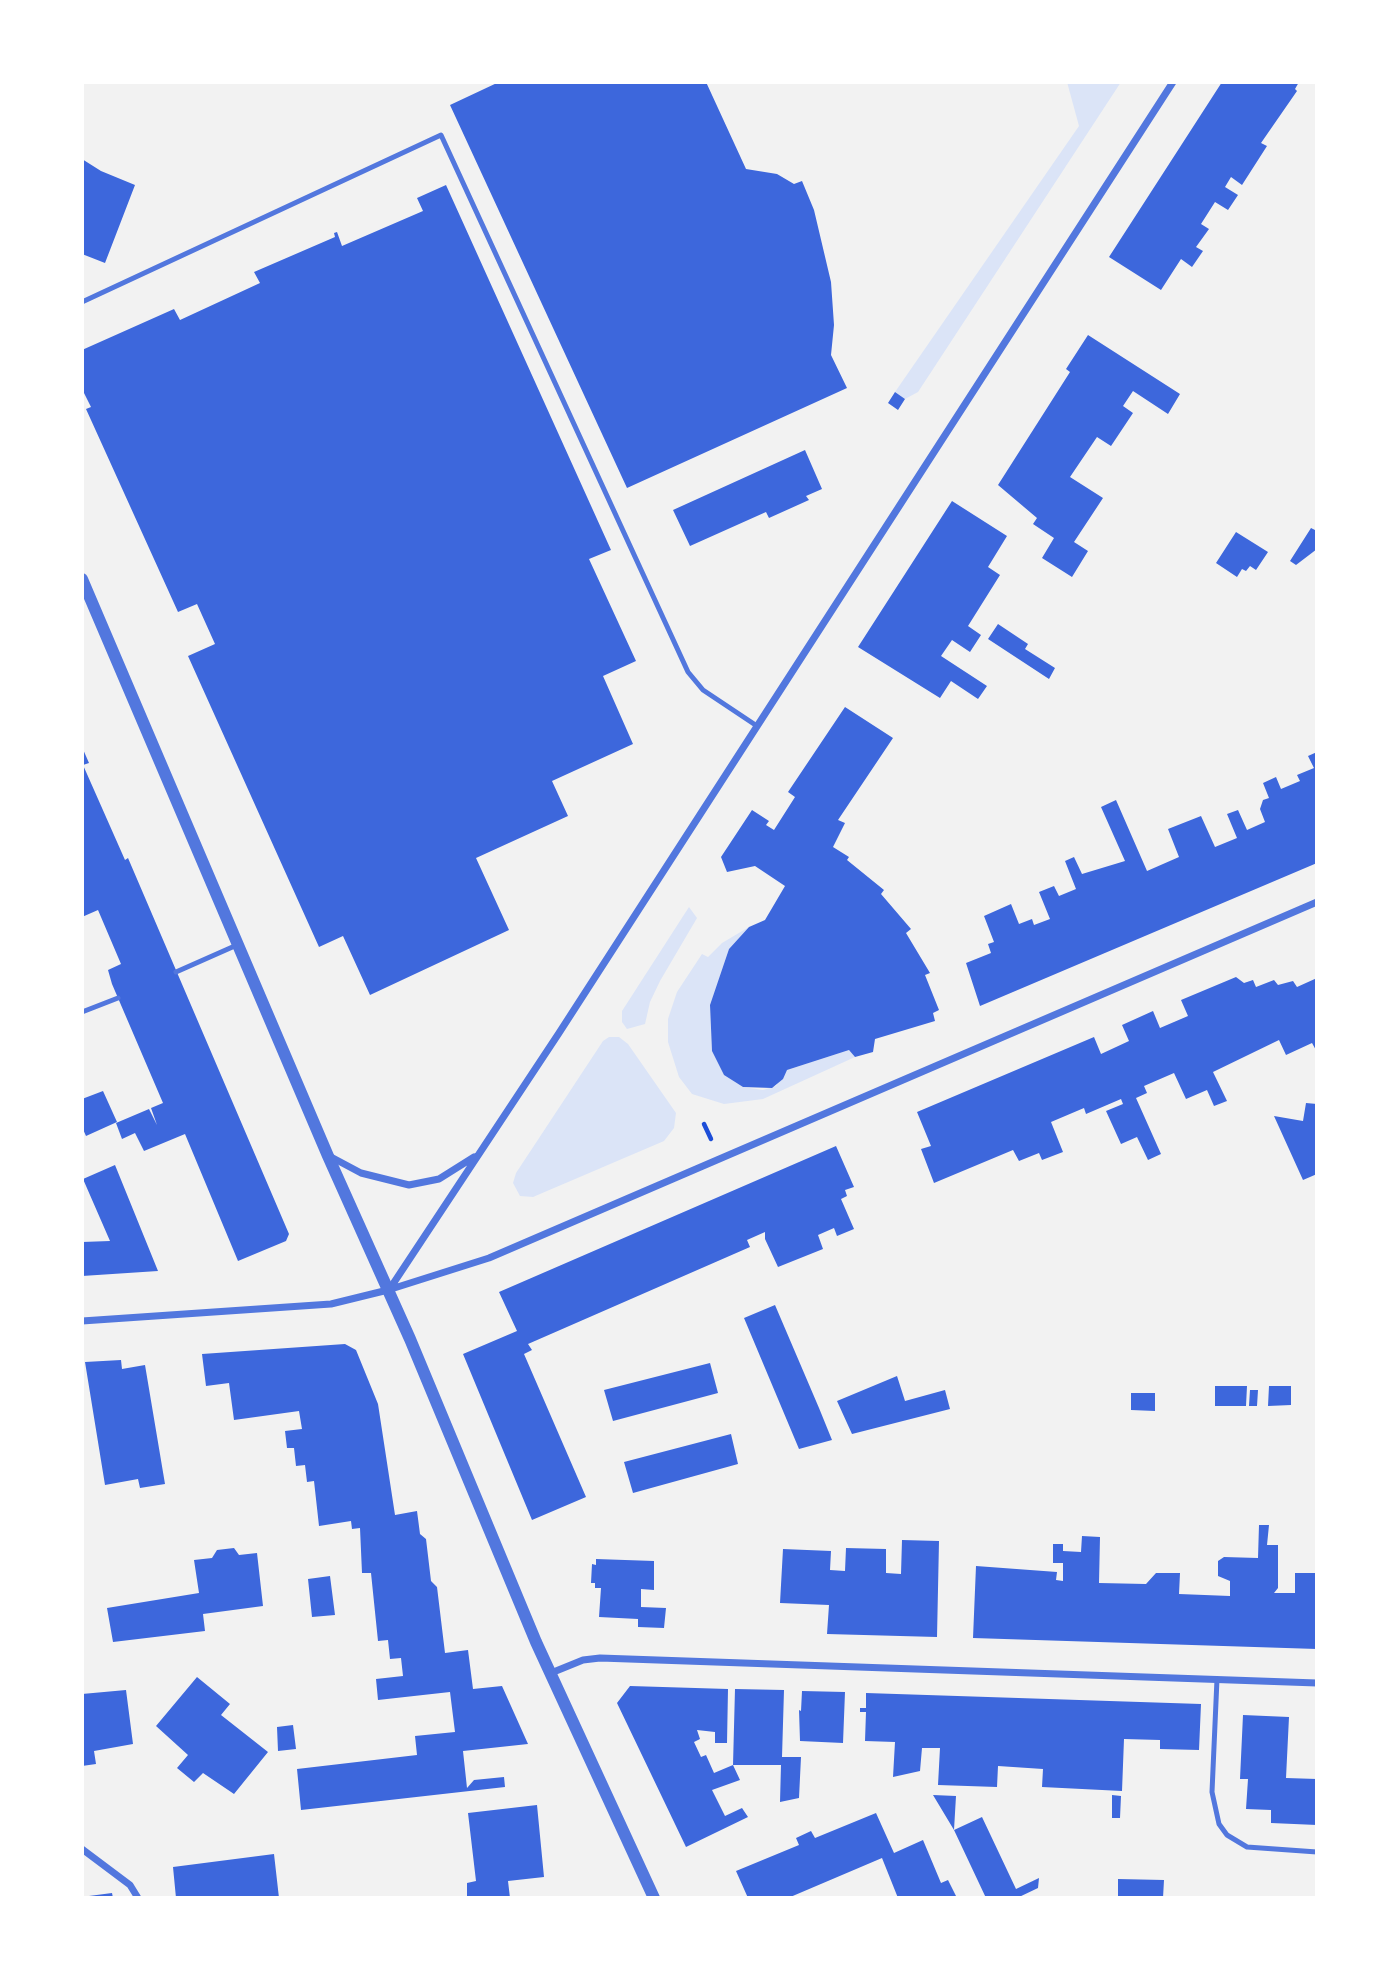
<!DOCTYPE html>
<html>
<head>
<meta charset="utf-8">
<style>
	body { margin:0 }
	#map { position:relative; width:1399px; height:1980px; overflow:hidden; background:#f2f2f2; font-family:"Space Grotesk",sans-serif }
	canvas { display:block }
	.frame { position:absolute; inset:0; border:84px solid #fff; pointer-events:none }
</style>
</head>
<body>
<div id="map">
<canvas width="1399" height="1980"></canvas>
<div class="frame"></div>
</div>
<script>
const g = document.querySelector('canvas').getContext('2d');
g.lineJoin = 'round';
function paint(path, color) {
  g.fillStyle = color;
  g.fill(path, 'evenodd');
}
function toPath(rows) {
  const path = new Path2D();
  for (const r of rows) {
    path.moveTo(r[0], r[1]);
    for (let i = 2; i < r.length; i += 2) path.lineTo(r[i], r[i + 1]);
  }
  return path;
}
function trace(path, color, width, dash) {
  g.strokeStyle = color;
  g.lineWidth = width;
  g.lineCap = dash ? 'butt' : 'round';
  g.setLineDash(dash || []);
  g.stroke(path);
}
paint(toPath([
	[1067,82,1121,82,918,392,905,399,895,392,1079,126],
	[689,907,697,918,660,981,650,1002,645,1024,627,1029,622,1022,622,1011],
	[749,927,729,949,710,1005,712,1051,724,1075,743,1087,763,1090,776,1086,787,1070,849,1050,855,1057,763,1099,724,1104,692,1094,679,1077,668,1042,668,1019,677,992,702,954,708,957,722,943],
	[609,1037,619,1037,628,1044,676,1113,674,1128,664,1141,533,1197,520,1196,513,1183,516,1173,603,1041]
]), '#dbe4f7');
paint(toPath([
	[499,82,706,82,746,169,777,174,794,184,802,181,814,210,831,282,834,325,831,355,847,388,627,488,450,105],
	[1222,82,1299,82,1295,89,1297,91,1261,143,1267,146,1242,185,1231,177,1225,187,1238,195,1228,210,1215,202,1201,224,1209,229,1196,247,1203,251,1192,267,1181,259,1161,290,1109,257],
	[82,159,101,171,135,185,105,263,82,254],
	[446,185,611,550,589,559,636,661,603,676,633,744,552,781,568,816,476,858,509,930,370,995,343,936,319,947,188,656,215,644,197,604,178,612,86,409,91,407,82,389,82,350,174,309,180,320,260,283,254,272,335,237,334,233,337,232,342,246,423,211,417,198],
	[1088,335,1180,394,1168,414,1133,391,1123,406,1133,413,1111,446,1097,437,1070,477,1103,498,1074,542,1088,551,1072,577,1042,558,1054,538,1033,524,1037,518,998,485,1070,372,1066,369],
	[895,392,905,399,898,410,888,403],
	[805,450,822,489,806,496,809,500,769,518,766,512,690,546,673,510],
	[952,501,1007,536,988,567,1000,575,968,626,981,635,970,652,952,640,941,656,987,686,978,699,951,681,940,698,858,647],
	[1311,528,1317,531,1317,549,1296,565,1290,561],
	[1236,532,1268,552,1256,570,1250,566,1246,571,1242,569,1237,577,1216,563],
	[998,624,1028,644,1025,649,1055,668,1049,679,988,639],
	[845,707,893,738,838,820,845,823,833,847,849,857,847,860,884,890,881,894,911,929,906,933,930,973,925,975,939,1010,933,1013,935,1021,875,1039,873,1052,855,1057,849,1050,787,1070,783,1079,772,1088,743,1087,724,1075,712,1051,710,1005,729,949,749,927,765,920,785,886,755,866,727,872,721,857,752,810,769,821,766,825,774,830,795,797,788,792],
	[82,747,89,763,83,765,125,860,128,858,289,1234,286,1241,238,1261,185,1134,144,1151,135,1133,122,1139,116,1123,149,1109,157,1125,151,1108,163,1103,112,984,108,970,121,964,98,910,82,917],
	[1317,752,1317,863,980,1006,966,963,991,953,988,944,994,942,984,916,1011,904,1019,924,1032,919,1034,925,1050,919,1039,892,1054,886,1059,896,1076,889,1065,861,1074,857,1082,874,1125,861,1101,807,1116,800,1147,871,1179,857,1168,829,1201,816,1215,847,1237,838,1227,814,1238,810,1247,830,1265,822,1260,809,1263,800,1269,798,1263,783,1276,777,1281,789,1300,781,1297,775,1314,768,1308,756],
	[1236,977,1244,983,1253,980,1256,987,1274,980,1278,985,1293,981,1297,987,1317,978,1317,1052,1312,1043,1286,1055,1279,1040,1213,1072,1227,1101,1214,1106,1207,1090,1186,1099,1174,1073,1144,1086,1147,1093,1136,1098,1161,1154,1148,1160,1137,1137,1121,1144,1106,1111,1123,1104,1121,1099,1086,1114,1084,1108,1051,1122,1063,1152,1042,1160,1039,1153,1019,1161,1013,1150,934,1183,921,1149,931,1146,917,1112,1094,1037,1101,1054,1129,1041,1122,1025,1153,1011,1160,1028,1188,1016,1181,1000],
	[103,1091,117,1122,86,1136,82,1127,82,1099],
	[1306,1103,1317,1104,1317,1174,1303,1180,1274,1116,1303,1121],
	[836,1146,854,1187,845,1190,847,1196,841,1199,854,1229,837,1236,834,1228,818,1235,823,1249,778,1267,765,1239,765,1232,747,1240,750,1247,528,1344,532,1350,524,1354,586,1497,532,1520,463,1354,517,1331,499,1292],
	[115,1165,158,1271,82,1276,82,1242,110,1241,83,1179],
	[775,1305,819,1408,832,1440,799,1449,744,1318],
	[345,1344,356,1350,378,1404,395,1515,417,1511,420,1534,426,1539,431,1581,437,1587,445,1653,468,1650,473,1689,502,1686,528,1744,463,1751,467,1788,474,1780,504,1777,505,1787,301,1810,297,1769,417,1755,415,1736,455,1732,450,1692,378,1700,376,1679,403,1676,401,1658,390,1659,388,1640,378,1641,371,1573,362,1573,360,1528,352,1529,351,1521,319,1526,314,1481,307,1482,305,1465,296,1466,294,1448,287,1448,285,1431,302,1429,299,1411,234,1420,229,1383,206,1386,202,1354],
	[121,1360,122,1369,145,1365,165,1484,140,1488,138,1479,105,1485,85,1362],
	[710,1363,718,1393,613,1421,604,1390],
	[897,1376,905,1401,945,1390,950,1409,852,1434,837,1401],
	[1215,1386,1247,1386,1246,1406,1215,1406],
	[1269,1386,1291,1386,1291,1405,1268,1406],
	[1250,1390,1258,1390,1257,1406,1249,1406],
	[1131,1393,1155,1393,1155,1411,1131,1410],
	[731,1434,738,1464,633,1493,624,1462],
	[1259,1525,1269,1525,1267,1545,1278,1545,1278,1588,1274,1593,1295,1593,1295,1573,1317,1573,1317,1649,973,1638,976,1566,1057,1572,1056,1580,1063,1581,1063,1563,1053,1563,1053,1544,1063,1544,1063,1551,1081,1552,1082,1536,1100,1537,1099,1583,1146,1584,1156,1573,1180,1573,1179,1594,1230,1596,1230,1581,1218,1576,1218,1561,1224,1557,1258,1558],
	[902,1540,939,1541,937,1637,827,1634,829,1605,780,1603,783,1549,831,1551,830,1570,845,1571,846,1548,886,1549,886,1573,901,1574],
	[234,1548,239,1555,257,1553,263,1606,203,1614,205,1631,113,1642,107,1608,199,1593,194,1560,212,1558,217,1550],
	[596,1559,654,1561,654,1590,641,1589,641,1607,666,1608,664,1628,638,1627,638,1619,599,1617,601,1588,595,1588,595,1583,591,1583,592,1564,596,1565],
	[330,1576,335,1615,312,1617,308,1579],
	[197,1677,230,1704,221,1715,268,1752,234,1794,203,1773,194,1782,177,1768,188,1755,156,1726],
	[630,1686,728,1689,727,1743,715,1743,715,1732,697,1730,700,1739,694,1742,701,1757,706,1755,714,1773,733,1765,740,1780,712,1790,725,1816,742,1808,748,1817,686,1847,617,1703],
	[735,1689,784,1690,782,1757,801,1757,799,1798,780,1802,781,1765,733,1765],
	[126,1690,133,1744,94,1751,96,1764,82,1766,82,1694],
	[802,1691,845,1692,843,1743,800,1741,799,1710,801,1711],
	[866,1693,1201,1704,1199,1750,1160,1749,1160,1740,1124,1739,1122,1791,1042,1787,1043,1769,998,1766,997,1787,938,1785,940,1748,922,1748,920,1771,893,1777,895,1742,865,1741,866,1712,860,1712,860,1708,866,1708],
	[1243,1715,1289,1717,1286,1778,1317,1779,1317,1825,1271,1823,1271,1810,1246,1809,1248,1779,1240,1779],
	[293,1725,296,1749,278,1751,277,1727],
	[933,1795,956,1796,954,1830,982,1817,1016,1889,1039,1878,1038,1888,1017,1898,986,1898,954,1830],
	[1112,1795,1121,1796,1120,1818,1112,1818],
	[537,1805,544,1877,508,1881,510,1898,467,1898,467,1883,476,1881,468,1813],
	[876,1813,894,1853,923,1840,941,1883,948,1880,956,1896,898,1898,882,1858,788,1898,748,1898,736,1871,799,1845,796,1838,811,1831,815,1838],
	[274,1854,279,1898,176,1898,173,1867],
	[1118,1879,1164,1880,1163,1898,1118,1898],
	[112,1893,113,1898,89,1898,89,1896]
]), '#3d67dc');
trace(toPath([
	[704,1124,711,1139]
]), '#1d4ed8', 4.5);
trace(toPath([
	[82,302,441,135,688,672,703,690,757,726],
	[176,972,237,945],
	[82,1012,118,998],
	[1217,1679,1212,1792,1219,1824,1227,1835,1247,1847,1317,1852]
]), '#5277de', 5);
trace(toPath([
	[331,1157,361,1173,409,1185,439,1179,474,1157],
	[389,1290,559,1033,1173,82],
	[82,1321,331,1304,388,1290,489,1258,1317,902],
	[551,1673,583,1660,600,1658,1317,1683],
	[82,1849,130,1885,138,1898]
]), '#5277de', 7);
trace(toPath([
	[82,579,328,1156,410,1339,536,1642,654,1898]
]), '#5277de', 12);
</script>
</body>
</html>
